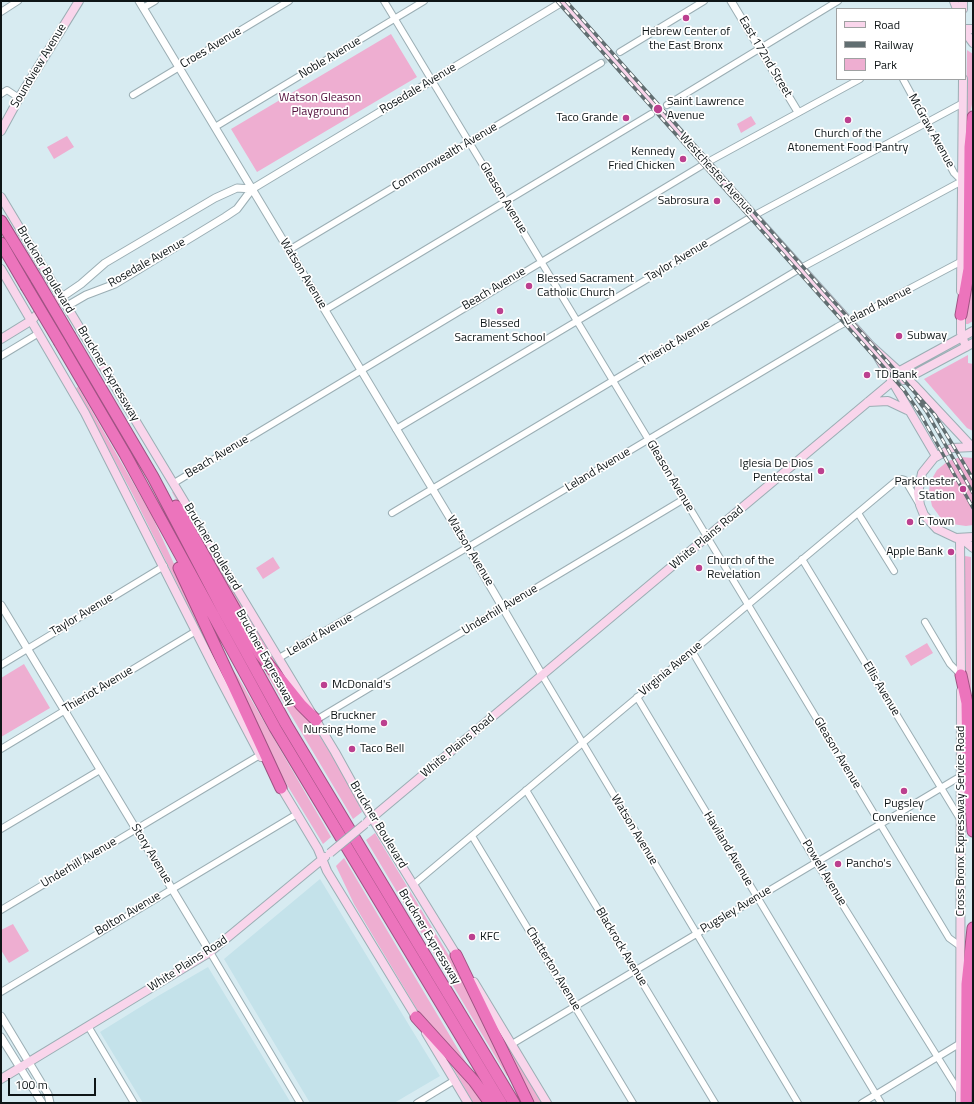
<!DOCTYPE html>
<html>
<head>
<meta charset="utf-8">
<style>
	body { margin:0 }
	#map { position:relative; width:974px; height:1104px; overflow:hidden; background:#d7ebf1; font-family:"Titillium Web",sans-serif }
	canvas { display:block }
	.frame { position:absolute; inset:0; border:2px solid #0e1517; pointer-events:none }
	.legend { position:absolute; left:836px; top:8px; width:130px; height:72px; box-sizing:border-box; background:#fff; border:1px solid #9fa1a2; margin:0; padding:5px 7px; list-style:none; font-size:12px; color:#0e1517 }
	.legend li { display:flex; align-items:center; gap:8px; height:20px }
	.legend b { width:20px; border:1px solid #9fa1a2 }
	.scale { position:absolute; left:8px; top:1078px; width:88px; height:18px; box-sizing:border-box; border:2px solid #0e1517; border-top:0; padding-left:5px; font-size:12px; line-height:14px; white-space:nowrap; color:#0e1517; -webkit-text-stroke:3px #fff; paint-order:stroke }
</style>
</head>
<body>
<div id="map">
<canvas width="974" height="1104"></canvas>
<div class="frame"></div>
<ul class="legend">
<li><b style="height:5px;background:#f9d5eb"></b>Road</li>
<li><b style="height:5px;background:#616e71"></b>Railway</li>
<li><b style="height:11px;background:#eeaed1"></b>Park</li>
</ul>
<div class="scale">100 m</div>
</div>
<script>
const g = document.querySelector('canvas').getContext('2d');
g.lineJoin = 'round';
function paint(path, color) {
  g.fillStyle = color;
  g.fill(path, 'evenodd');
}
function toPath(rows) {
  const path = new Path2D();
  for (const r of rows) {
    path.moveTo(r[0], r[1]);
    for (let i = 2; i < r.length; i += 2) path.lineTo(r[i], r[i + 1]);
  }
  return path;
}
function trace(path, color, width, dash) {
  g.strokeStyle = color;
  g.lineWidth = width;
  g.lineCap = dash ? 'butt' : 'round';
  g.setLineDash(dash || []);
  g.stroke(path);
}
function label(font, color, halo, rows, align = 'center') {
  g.font = font + ' "Titillium Web",sans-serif';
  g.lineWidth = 3.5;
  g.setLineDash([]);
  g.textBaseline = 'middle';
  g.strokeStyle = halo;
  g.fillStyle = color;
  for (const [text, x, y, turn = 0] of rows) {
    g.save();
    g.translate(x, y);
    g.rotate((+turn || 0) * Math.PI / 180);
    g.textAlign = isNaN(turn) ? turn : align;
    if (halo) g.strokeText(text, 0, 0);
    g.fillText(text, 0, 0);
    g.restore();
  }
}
paint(toPath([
	[320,879,440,1076,394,1103,310,1103,224,959],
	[208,967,291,1103,143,1103,100,1032,158,996]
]), '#c4e2ea');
paint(toPath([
	[391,34,417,77,257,172,231,129],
	[967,50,973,54,973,99,970,115,966,115],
	[751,116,756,124,741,133,737,124],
	[67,136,74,147,54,159,47,147],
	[973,258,973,321,968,324,966,324,966,316],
	[968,355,968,363,973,364,973,431,967,428,924,379],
	[78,387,152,516,237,701,236,702,133,495,76,388],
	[961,457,973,458,973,525,966,526,952,524,940,517,932,506,929,492,930,482,937,470,948,461],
	[174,491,285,675,282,677,258,647,172,492],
	[965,556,971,557,971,700,964,666],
	[273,557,280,568,263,579,256,568],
	[927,643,933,653,911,666,905,656],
	[24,664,50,708,1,737,1,678],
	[231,670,233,670,238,677,331,837,323,844,267,752],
	[268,672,316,730,347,780,362,812,353,819,266,673],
	[375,833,457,969,510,1074,507,1076,366,840],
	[344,858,468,1066,467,1067,418,1011,354,904,336,866],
	[13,924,29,951,9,963,1,950,1,930],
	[497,1028,542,1103,533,1103],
	[447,1057,452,1060,484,1103,473,1103]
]), '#eeaed1');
trace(toPath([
	[601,63,620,52]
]), '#b9cbd0', 6, [6, 3]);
const minor = toPath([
	[384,1,949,938,960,946],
	[143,8,155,1],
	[1,12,18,1],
	[620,52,704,1],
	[1,94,7,90,19,98],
	[133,95,289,1],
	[667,105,838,1],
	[215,127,424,1],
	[289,250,601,63],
	[325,310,651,114],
	[1,356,39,333],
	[396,429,753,216,963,103],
	[174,483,706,163,860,79],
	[392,513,801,268,962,181,954,173,903,79],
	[858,513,894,571],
	[802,559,960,819],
	[925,622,950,664,961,675],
	[692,651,816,862,960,1093],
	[279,658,475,543,837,327,962,261],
	[1,665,164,566],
	[542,675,798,1103],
	[637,697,881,1103],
	[316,720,684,499],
	[1,749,196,631],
	[526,790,715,1103],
	[1,829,100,770],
	[472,836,633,1103],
	[414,884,896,481,902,479,905,480,918,502],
	[1,910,260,755],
	[210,952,300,1103],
	[1,992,297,814],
	[88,1026,134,1103],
	[512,1044,961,776],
	[417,1103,455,1080],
	[862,1103,959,1044]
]);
const tertiary = toPath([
	[139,1,468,548,542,675],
	[731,1,798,112],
	[62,297,81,284,105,263,215,198,237,188,252,189],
	[67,306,86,295,115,284,225,217,237,209,252,189,564,1],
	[1,605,210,952],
	[1,1016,48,1094,50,1103],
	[1,1037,42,1103]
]);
const secondary = toPath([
	[561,1,871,346,915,386,972,447],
	[954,1,957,9],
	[963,9,963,1],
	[965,29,973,29],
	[965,32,973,43],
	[1,131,19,98,79,1],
	[1,197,335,752,366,808,459,959],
	[1,269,85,413,219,677,261,757],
	[961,291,963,79],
	[961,311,961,333,966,347],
	[1,339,32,320,42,309,62,297],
	[878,357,936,456],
	[904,380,973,343],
	[868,402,888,401,907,410],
	[973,447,952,448,934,458,922,473,918,493,920,505,924,515,937,529,956,538,973,537],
	[960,538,961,679],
	[961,538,973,548],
	[279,784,318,849,327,871,419,1022],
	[368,821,893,381,898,372,973,331],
	[474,982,547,1103],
	[426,1033,468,1103],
	[1,1079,210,952,325,857],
	[960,1103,961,691]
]);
const motorway = toPath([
	[1,221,37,280],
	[1,243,26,286],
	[961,315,969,269,970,147,973,117],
	[70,336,153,477,223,610,286,724,514,1103],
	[60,343,125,454,275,728,501,1103],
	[176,506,260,654,301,705,316,720],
	[179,568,281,788],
	[961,675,967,703,968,764,973,831],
	[456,955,528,1103],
	[416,1017,474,1081,490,1103],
	[966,1103,967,984,973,928]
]);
trace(minor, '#9baeb4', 8);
trace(tertiary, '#9baeb4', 9);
trace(secondary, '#9baeb4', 10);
trace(motorway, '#9e5382', 13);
trace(minor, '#fff', 6);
trace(tertiary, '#fff', 7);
trace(secondary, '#f9d5eb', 8);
trace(motorway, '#ec74bc', 11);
const rail = toPath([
	[557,1,904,390,921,415,973,508],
	[566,1,935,415,973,479],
	[916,398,926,411,973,493]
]);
trace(rail, '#616e71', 3.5);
trace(rail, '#fff', 2, [6]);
const secondaryBridge = toPath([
	[330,853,365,824]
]);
const motorwayBridge = toPath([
	[37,280,70,336],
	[26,286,60,343]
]);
trace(secondaryBridge, '#9baeb4', 10, []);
trace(motorwayBridge, '#9e5382', 13, []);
trace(secondaryBridge, '#f9d5eb', 8);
trace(motorwayBridge, '#ec74bc', 11);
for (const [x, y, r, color] of [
	[686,18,4,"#bc408f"],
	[658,109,5,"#bc408f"],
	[626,118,4,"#bc408f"],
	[848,120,4,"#bc408f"],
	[683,159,4,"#bc408f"],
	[717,201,4,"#bc408f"],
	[529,286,4,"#bc408f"],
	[500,311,4,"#bc408f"],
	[899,336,4,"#bc408f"],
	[867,375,4,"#bc408f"],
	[821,471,4,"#bc408f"],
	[963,489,4,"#bc408f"],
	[910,522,4,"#bc408f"],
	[951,552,4,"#bc408f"],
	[699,568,4,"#bc408f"],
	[324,685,4,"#bc408f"],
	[384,723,4,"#bc408f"],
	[352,749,4,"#bc408f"],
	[904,791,4,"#bc408f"],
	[838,864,4,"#bc408f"],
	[472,937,4,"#bc408f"]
]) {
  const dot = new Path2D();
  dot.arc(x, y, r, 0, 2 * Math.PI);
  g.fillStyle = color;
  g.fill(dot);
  trace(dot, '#fff', 1.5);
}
label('12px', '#0e1517', '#fff', [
	["Hebrew Center of",686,32,"center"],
	["the East Bronx",686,46,"center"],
	["Saint Lawrence",667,102],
	["Avenue",667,116],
	["Taco Grande",618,118,"right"],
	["Church of the",848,134,"center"],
	["Atonement Food Pantry",848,148,"center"],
	["Kennedy",675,152,"right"],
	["Fried Chicken",675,166,"right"],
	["Sabrosura",709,201,"right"],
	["Blessed Sacrament",537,279],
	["Catholic Church",537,293],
	["Blessed",500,324,"center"],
	["Sacrament School",500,338,"center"],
	["Subway",907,336],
	["TD Bank",875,375],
	["Iglesia De Dios",813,464,"right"],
	["Pentecostal",813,478,"right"],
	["Parkchester",955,482,"right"],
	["Station",955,496,"right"],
	["C Town",918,522],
	["Apple Bank",943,552,"right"],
	["Church of the",707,561],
	["Revelation",707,575],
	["McDonald's",332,685],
	["Bruckner",376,716,"right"],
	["Nursing Home",376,730,"right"],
	["Taco Bell",360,749],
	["Pugsley",904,804,"center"],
	["Convenience",904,818,"center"],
	["Pancho's",846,864],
	["KFC",480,937]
], 'left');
label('12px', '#0e1517', '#fff', [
	["Croes Avenue",211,48,-31],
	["East 172nd Street",765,57,59],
	["Noble Avenue",330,58,-31],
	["Soundview Avenue",39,66,-59],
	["Rosedale Avenue",418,89,-31],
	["McGraw Avenue",931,131,61],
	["Commonwealth Avenue",445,157,-31],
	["Westchester Avenue",716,174,48],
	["Gleason Avenue",503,198,59],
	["Taylor Avenue",677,261,-31],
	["Rosedale Avenue",147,263,-30],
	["Bruckner Boulevard",45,270,59],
	["Watson Avenue",303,274,59],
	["Beach Avenue",494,289,-31],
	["Leland Avenue",878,306,-27],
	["Thieriot Avenue",675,343,-31],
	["Bruckner Expressway",108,374,59],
	["Beach Avenue",217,457,-31],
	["Leland Avenue",598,470,-31],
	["Gleason Avenue",670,476,59],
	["White Plains Road",707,538,-40],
	["Bruckner Boulevard",212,547,59],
	["Watson Avenue",470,551,59],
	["Underhill Avenue",500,610,-31],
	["Taylor Avenue",82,615,-31],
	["Leland Avenue",320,635,-30],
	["Bruckner Expressway",265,658,61],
	["Virginia Avenue",671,669,-40],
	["Ellis Avenue",881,689,59],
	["Thieriot Avenue",98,690,-31],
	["White Plains Road",458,746,-40],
	["Gleason Avenue",837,753,59],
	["Cross Bronx Expressway Service Road",961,821,-90],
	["Bruckner Boulevard",378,825,59],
	["Watson Avenue",634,830,59],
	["Haviland Avenue",728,849,59],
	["Story Avenue",151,854,59],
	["Underhill Avenue",79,863,-31],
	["Powell Avenue",824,873,59],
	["Pugsley Avenue",736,910,-31],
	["Bolton Avenue",128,914,-31],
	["Bruckner Expressway",429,937,59],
	["Blackrock Avenue",621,947,59],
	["White Plains Road",188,964,-33],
	["Chatterton Avenue",553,969,59]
]);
label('12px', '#4f0a39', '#fff', [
	["Watson Gleason",320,98],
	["Playground",320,112]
]);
</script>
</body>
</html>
